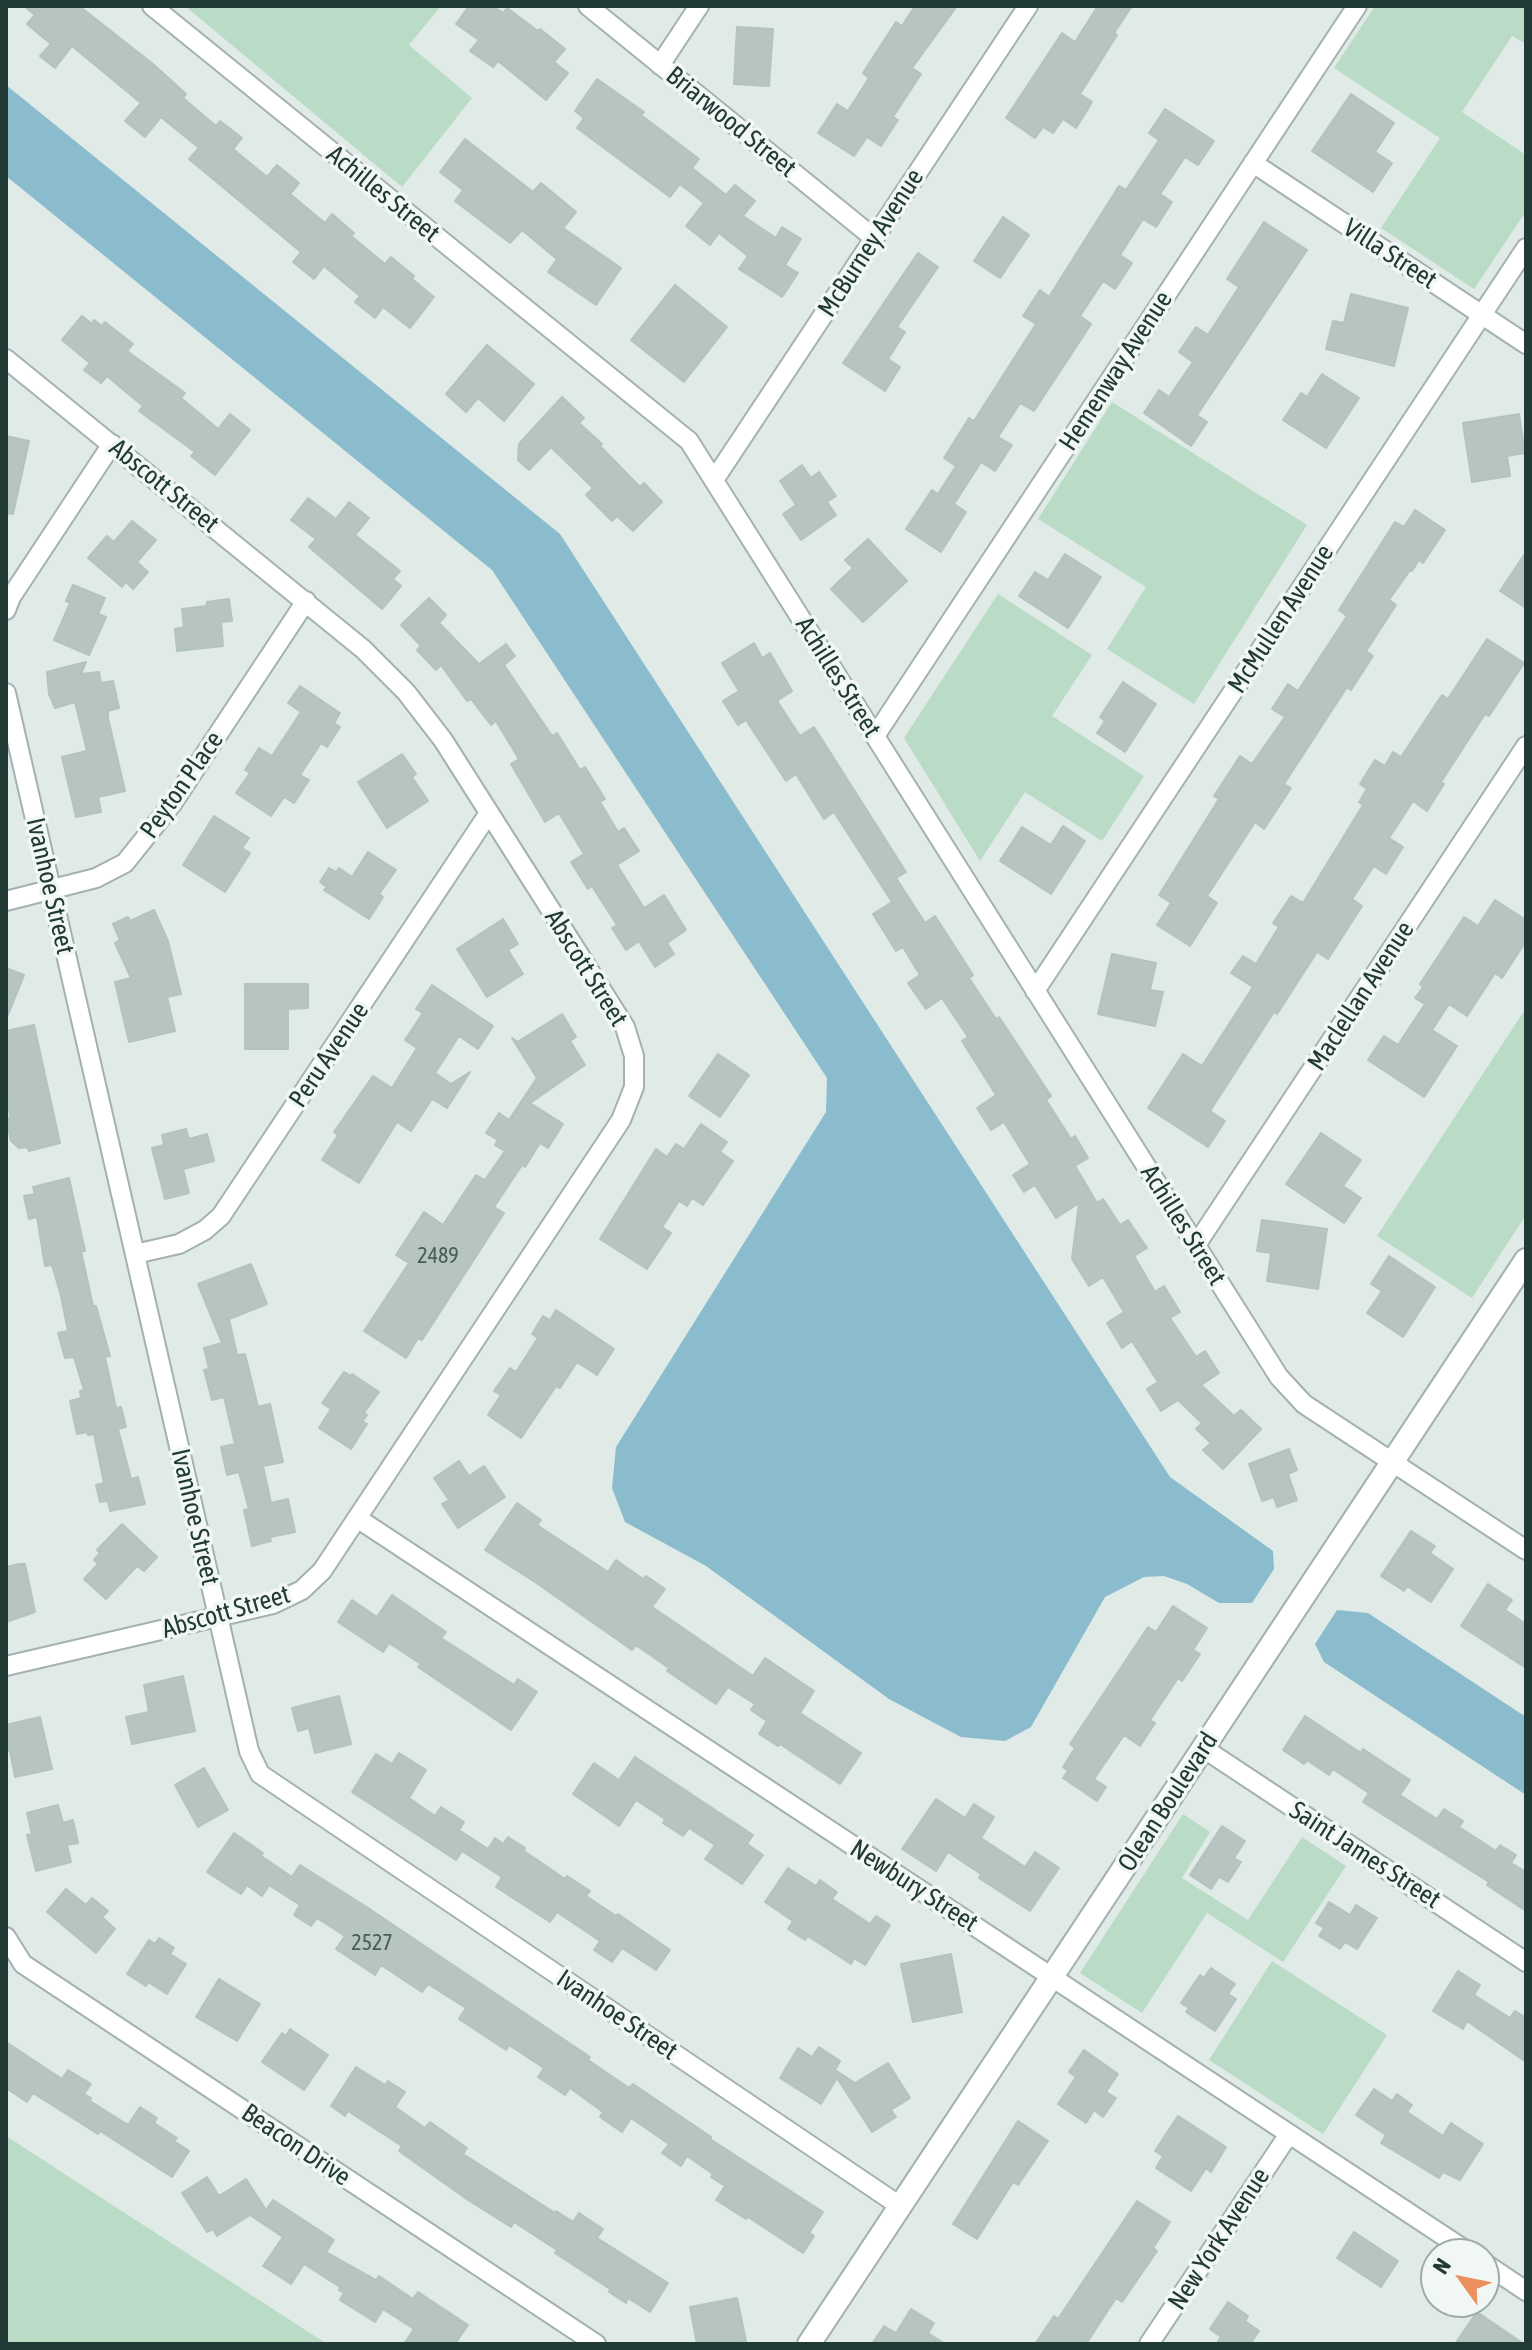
<!DOCTYPE html>
<html>
<head>
<meta charset="utf-8">
<style>
	body { margin:0 }
	#map { position:relative; width:1532px; height:2350px; overflow:hidden; background:#e0eae7; font-family:"Asap Condensed",sans-serif }
	canvas { display:block }
	.frame { position:absolute; inset:0; border:8px solid #223a36; pointer-events:none }
	.north { position:absolute; left:1420px; top:2238px; width:80px; height:80px; box-sizing:border-box; background:#f1f7f5; border:2px solid #9eaba9; border-radius:50%; rotate:303deg; font-size:22px; font-weight:700; line-height:32px; text-align:center; color:#223a36 }
	.north::after { content:''; display:block; margin:auto; width:28px; height:36px; background:#ec905d; clip-path:polygon(50% 0,100% 100%,50% 72%,0 100%) }
</style>
</head>
<body>
<div id="map">
<canvas width="1532" height="2350"></canvas>
<div class="frame"></div>
<div class="north">N</div>
</div>
<script>
const g = document.querySelector('canvas').getContext('2d');
g.lineJoin = 'round';
function paint(path, color) {
  g.fillStyle = color;
  g.fill(path, 'evenodd');
}
function toPath(rows) {
  const path = new Path2D();
  for (const r of rows) {
    path.moveTo(r[0], r[1]);
    for (let i = 2; i < r.length; i += 2) path.lineTo(r[i], r[i + 1]);
  }
  return path;
}
function trace(path, color, width, dash) {
  g.strokeStyle = color;
  g.lineWidth = width;
  g.lineCap = dash ? 'butt' : 'round';
  g.setLineDash(dash || []);
  g.stroke(path);
}
function label(font, color, halo, rows, align = 'center') {
  g.font = font + ' "Asap Condensed",sans-serif';
  g.lineWidth = 7;
  g.setLineDash([]);
  g.textBaseline = 'middle';
  g.strokeStyle = halo;
  g.fillStyle = color;
  for (const [text, x, y, turn = 0] of rows) {
    g.save();
    g.translate(x, y);
    g.rotate((+turn || 0) * Math.PI / 180);
    g.textAlign = isNaN(turn) ? turn : align;
    if (halo) g.strokeText(text, 0, 0);
    g.fillText(text, 0, 0);
    g.restore();
  }
}
paint(toPath([
	[185,6,441,6,409,45,472,98,402,187],
	[1375,6,1526,6,1526,44,1512,36,1462,112,1526,155,1526,211,1474,289,1381,228,1440,138,1334,68],
	[1112,402,1307,525,1194,704,1107,649,1146,587,1038,519],
	[998,594,1092,655,1052,716,1144,776,1102,841,1025,792,980,861,904,738],
	[1526,1008,1526,1215,1472,1298,1377,1236],
	[1183,1814,1210,1832,1182,1878,1248,1920,1302,1837,1346,1866,1283,1962,1207,1913,1142,2013,1080,1973],
	[1272,1961,1387,2035,1323,2134,1209,2060],
	[6,2136,327,2344,6,2344]
]), '#badbc6');
paint(toPath([
	[6,85,560,534,1170,1477,1273,1551,1274,1569,1252,1603,1219,1603,1187,1584,1164,1576,1144,1577,1105,1597,1031,1727,1005,1741,961,1737,889,1699,706,1566,625,1522,612,1488,616,1447,826,1112,827,1078,492,570,6,176],
	[1337,1610,1368,1613,1526,1717,1526,1795,1324,1662,1315,1644]
]), '#8abcce');
const building = toPath([
	[24,6,79,6,153,64,186,94,183,98,216,126,220,121,242,138,233,149,267,177,277,165,299,183,290,194,325,223,332,214,354,233,351,236,385,264,391,257,414,276,412,279,434,297,410,328,383,307,375,318,355,302,360,296,324,266,314,279,293,262,301,252,189,159,199,148,161,117,145,137,125,121,141,103,72,46,55,68,40,56,51,44,27,24,35,15,24,6],
	[469,6,493,6,503,13,507,8,538,31,540,29,565,49,554,62,568,73,546,100,498,61,493,67,470,51,479,40,456,24,469,6],
	[915,6,957,6,912,68,921,74,893,117,898,120,881,146,867,137,854,156,818,133,837,104,848,111,869,78,863,73,896,22,902,26,915,6],
	[1098,6,1132,6,1114,33,1117,35,1080,94,1092,102,1076,128,1063,119,1053,133,1043,127,1035,138,1006,118,1062,33,1075,42,1098,6],
	[737,27,773,29,769,86,734,84,737,27],
	[597,79,644,112,641,115,699,159,692,168,726,195,735,185,755,201,743,216,776,238,782,227,801,239,785,265,798,273,782,297,739,269,748,256,719,233,710,245,686,226,704,203,680,184,670,197,577,128,584,118,575,111,597,79],
	[1351,94,1394,123,1375,152,1392,163,1373,192,1312,151,1351,94],
	[1165,109,1214,141,1198,165,1185,157,1160,194,1172,202,1156,227,1143,219,1120,255,1132,263,1115,289,1103,281,1080,316,1091,324,1034,411,1020,403,998,437,1012,445,995,471,981,462,954,504,966,512,941,552,906,529,932,490,938,494,956,466,944,458,969,418,974,421,1036,324,1023,316,1040,290,1049,297,1119,186,1126,190,1159,140,1149,133,1165,109],
	[465,139,533,192,541,183,576,212,563,228,621,268,596,305,548,272,557,259,522,230,510,243,455,201,463,190,440,172,465,139],
	[1003,217,1029,235,1000,278,974,261,1003,217],
	[1264,222,1307,250,1197,415,1207,422,1191,446,1144,413,1159,390,1169,397,1193,362,1179,352,1196,327,1208,335,1239,287,1227,279,1264,222],
	[918,253,938,267,897,327,905,332,888,359,900,367,885,391,843,363,918,253],
	[675,285,727,327,684,382,631,340,675,285],
	[1351,294,1408,308,1394,366,1326,349,1333,321,1344,323,1351,294],
	[82,316,92,324,94,320,102,326,105,322,133,344,127,351,185,393,181,398,218,429,230,414,250,430,215,475,191,456,195,452,139,411,143,406,107,376,101,383,84,370,90,363,62,340,82,316],
	[487,345,534,384,504,421,478,398,466,412,446,394,487,345],
	[1322,374,1359,398,1326,448,1283,420,1301,393,1307,397,1322,374],
	[562,397,584,418,579,423,602,444,600,446,640,487,644,483,662,502,633,531,617,516,612,521,586,495,593,488,551,447,529,470,518,460,519,444,562,397],
	[1519,414,1525,453,1507,456,1510,476,1472,482,1463,423,1519,414],
	[6,436,29,441,13,514,6,513,6,436],
	[802,465,811,478,819,472,836,496,827,502,836,515,801,540,783,514,796,505,780,481,802,465],
	[308,498,336,519,349,502,369,518,355,535,400,571,393,579,401,586,382,609,309,547,316,539,291,520,308,498],
	[1415,510,1445,530,1423,563,1419,560,1412,571,1410,570,1389,600,1396,605,1366,651,1373,656,1351,690,1347,687,1284,784,1291,788,1264,829,1255,822,1207,896,1217,903,1190,946,1157,925,1171,903,1159,895,1219,799,1214,796,1240,756,1252,764,1285,717,1272,709,1288,684,1298,691,1347,616,1339,610,1395,522,1404,527,1415,510],
	[132,521,156,540,137,562,148,572,133,589,126,582,122,587,88,558,107,536,114,542,132,521],
	[868,539,907,581,863,622,831,589,853,568,845,560,868,539],
	[1526,552,1526,608,1500,591,1526,552],
	[1065,554,1101,577,1068,628,1019,596,1035,572,1048,580,1065,554],
	[73,585,105,598,98,614,106,617,89,655,54,640,70,603,66,601,73,585],
	[429,598,446,615,439,623,479,664,506,644,515,656,504,665,552,736,557,733,580,770,585,767,605,799,600,802,618,832,624,828,639,851,617,865,644,908,664,895,686,930,667,943,674,954,655,967,639,941,626,950,612,928,617,925,592,886,588,889,571,862,584,854,559,813,545,822,511,764,519,759,496,721,491,725,471,699,467,701,441,665,436,670,417,650,421,646,401,625,429,598],
	[229,599,232,621,221,622,223,646,177,651,175,629,184,627,182,609,207,606,207,602,229,599],
	[1487,639,1524,663,1489,716,1485,714,1441,782,1444,784,1427,811,1413,801,1389,838,1403,847,1386,874,1374,866,1352,899,1362,906,1328,959,1317,952,1277,1014,1274,1012,1210,1111,1225,1121,1208,1147,1148,1108,1183,1054,1202,1066,1253,987,1231,973,1243,956,1256,964,1279,927,1273,923,1291,896,1303,903,1363,805,1359,802,1367,789,1360,784,1375,760,1385,766,1393,752,1401,757,1442,695,1448,699,1487,639],
	[754,643,762,658,770,653,792,691,777,701,800,736,814,727,906,872,896,878,925,923,935,916,973,975,969,978,996,1019,999,1017,1051,1096,1046,1100,1071,1139,1075,1136,1088,1158,1075,1166,1097,1203,1103,1199,1120,1225,1128,1220,1147,1248,1134,1256,1155,1292,1164,1286,1180,1312,1170,1318,1196,1357,1205,1351,1219,1373,1201,1385,1234,1416,1241,1410,1261,1429,1223,1469,1203,1450,1211,1443,1196,1429,1202,1423,1178,1400,1161,1411,1147,1389,1158,1382,1132,1341,1122,1348,1107,1323,1124,1312,1103,1277,1089,1286,1072,1259,1079,1203,1056,1218,1035,1185,1024,1192,1013,1175,1030,1164,1004,1122,991,1130,977,1108,996,1095,962,1041,968,1037,942,998,926,1009,908,983,920,975,903,947,896,951,873,914,892,902,834,812,824,819,796,774,786,781,746,720,738,725,723,701,739,691,722,663,754,643],
	[86,662,81,674,99,672,101,683,113,681,119,708,108,711,108,718,125,791,98,797,101,812,76,817,62,757,87,751,75,702,55,708,49,694,47,672,86,662],
	[1123,682,1156,704,1125,752,1097,733,1105,721,1100,717,1123,682],
	[300,686,340,713,334,723,340,727,327,747,321,743,300,775,309,780,294,803,284,797,271,816,236,793,250,773,245,770,259,748,272,756,301,712,288,703,300,686],
	[402,754,416,774,412,777,428,801,387,828,358,782,402,754],
	[214,816,249,838,242,848,250,853,225,892,183,865,214,816],
	[1063,826,1085,841,1051,894,1000,861,1022,827,1051,845,1063,826],
	[368,852,396,870,379,894,383,897,369,919,324,890,327,887,320,882,329,868,336,872,339,868,352,877,368,852],
	[1495,900,1526,920,1526,941,1502,978,1495,973,1467,1016,1449,1004,1432,1030,1457,1046,1424,1097,1368,1060,1384,1036,1398,1045,1425,1004,1415,998,1423,987,1420,984,1464,917,1478,926,1495,900],
	[154,910,168,941,181,994,167,997,175,1031,129,1042,115,982,131,978,115,943,120,940,113,924,128,917,130,921,154,910],
	[503,919,518,944,508,950,523,974,487,997,457,949,503,919],
	[1112,954,1156,963,1150,990,1163,992,1155,1026,1098,1014,1112,954],
	[6,968,24,975,7,1017,6,1016,6,968],
	[245,984,308,984,308,1008,288,1009,288,1049,245,1049,245,984],
	[432,985,493,1026,478,1049,459,1036,435,1073,451,1084,470,1072,447,1108,432,1099,411,1131,397,1122,359,1183,322,1160,338,1135,334,1132,373,1076,392,1088,417,1048,405,1040,423,1013,416,1009,432,985],
	[562,1014,576,1037,570,1041,585,1065,530,1103,563,1124,548,1148,540,1143,525,1167,522,1165,494,1207,504,1213,422,1340,418,1338,406,1358,364,1331,409,1263,396,1255,424,1212,443,1225,476,1175,485,1180,505,1151,495,1145,498,1140,486,1133,499,1113,509,1120,537,1078,512,1038,521,1044,519,1041,562,1014],
	[34,1025,60,1143,29,1151,27,1147,19,1148,11,1141,7,1123,10,1116,6,1091,6,1031,34,1025],
	[718,1054,749,1075,720,1117,689,1096,718,1054],
	[701,1124,727,1142,720,1152,733,1161,703,1205,692,1198,687,1206,679,1201,662,1227,671,1233,647,1269,600,1239,656,1149,667,1157,676,1144,684,1149,701,1124],
	[186,1129,189,1139,207,1134,214,1161,183,1169,189,1193,165,1199,152,1148,164,1145,162,1135,186,1129],
	[1321,1133,1361,1160,1343,1186,1361,1198,1344,1223,1286,1184,1321,1133],
	[69,1178,85,1251,81,1251,93,1306,96,1306,110,1356,105,1357,116,1408,121,1407,126,1427,118,1429,131,1479,138,1477,145,1504,110,1511,108,1501,100,1502,96,1485,104,1483,94,1434,88,1435,87,1432,77,1434,70,1401,81,1398,80,1391,84,1390,74,1357,65,1358,58,1333,68,1331,61,1296,52,1265,45,1266,37,1217,29,1219,24,1196,35,1194,33,1187,69,1178],
	[1262,1220,1327,1229,1318,1289,1267,1281,1271,1253,1257,1251,1262,1220],
	[1389,1256,1435,1287,1403,1337,1367,1313,1382,1291,1371,1284,1389,1256],
	[251,1264,267,1304,229,1319,237,1355,245,1354,258,1407,270,1404,283,1462,263,1466,271,1503,288,1499,295,1532,270,1537,271,1541,252,1546,244,1510,249,1509,239,1472,227,1475,221,1447,235,1444,224,1397,212,1400,204,1370,209,1369,204,1348,222,1343,198,1284,251,1264],
	[556,1310,614,1349,597,1375,577,1362,560,1388,556,1386,521,1438,488,1415,501,1395,494,1391,510,1368,516,1372,538,1338,532,1334,543,1316,550,1320,556,1310],
	[344,1372,351,1376,352,1374,379,1392,364,1413,367,1415,362,1421,367,1424,351,1449,319,1428,331,1409,322,1403,344,1372],
	[1289,1449,1297,1470,1288,1474,1297,1500,1277,1507,1274,1497,1262,1501,1249,1464,1289,1449],
	[459,1461,469,1476,484,1466,505,1497,458,1528,442,1504,449,1500,434,1478,459,1461],
	[517,1503,541,1520,537,1525,608,1572,616,1560,643,1579,646,1576,665,1589,652,1607,753,1676,765,1658,814,1691,800,1713,861,1753,840,1784,780,1744,778,1746,759,1734,767,1721,751,1710,755,1704,728,1687,716,1704,667,1671,669,1668,636,1645,632,1650,535,1582,485,1550,517,1503],
	[122,1524,157,1557,144,1571,137,1566,106,1599,84,1579,98,1564,94,1560,100,1553,97,1550,122,1524],
	[1411,1531,1435,1546,1430,1553,1453,1569,1431,1602,1407,1586,1404,1591,1381,1576,1411,1531],
	[19,1564,25,1564,35,1612,6,1622,6,1567,19,1564],
	[1488,1584,1512,1600,1505,1610,1526,1624,1526,1668,1461,1626,1488,1584],
	[392,1595,446,1632,441,1638,514,1685,518,1679,537,1692,511,1730,418,1667,421,1664,389,1643,383,1652,338,1622,352,1600,377,1617,392,1595],
	[1173,1606,1207,1628,1193,1650,1200,1654,1182,1681,1178,1678,1150,1720,1155,1723,1140,1746,1124,1735,1094,1779,1106,1787,1097,1801,1063,1778,1068,1771,1063,1767,1075,1748,1070,1744,1148,1627,1156,1632,1173,1606],
	[183,1676,195,1731,132,1744,126,1717,149,1712,144,1685,183,1676],
	[339,1696,351,1744,315,1753,309,1728,298,1731,292,1708,339,1696],
	[1305,1716,1361,1753,1363,1749,1410,1780,1400,1795,1437,1819,1444,1809,1463,1821,1459,1827,1496,1851,1500,1845,1516,1855,1511,1863,1526,1872,1526,1911,1487,1885,1489,1882,1363,1802,1369,1793,1333,1769,1329,1775,1307,1760,1304,1764,1283,1750,1305,1716],
	[40,1717,52,1769,15,1777,10,1751,6,1751,6,1725,40,1717],
	[399,1753,426,1770,409,1798,435,1816,441,1807,464,1822,459,1830,488,1849,495,1838,503,1844,508,1837,525,1848,524,1851,565,1879,567,1876,590,1891,586,1896,616,1916,618,1914,670,1950,656,1970,622,1948,612,1962,594,1950,600,1941,557,1912,550,1922,496,1887,502,1877,462,1851,456,1860,352,1792,376,1754,392,1764,399,1753],
	[635,1757,753,1835,747,1844,763,1855,742,1884,705,1859,715,1845,689,1828,683,1836,663,1823,665,1819,636,1800,619,1826,573,1794,594,1763,619,1780,635,1757],
	[204,1768,228,1810,198,1827,175,1785,204,1768],
	[936,1799,965,1818,974,1804,994,1817,981,1838,1025,1867,1035,1852,1059,1868,1030,1911,979,1878,981,1874,948,1852,936,1871,902,1849,936,1799],
	[58,1805,63,1823,73,1820,78,1843,67,1845,71,1862,36,1871,27,1835,32,1834,27,1813,58,1805],
	[1222,1826,1245,1841,1234,1858,1241,1862,1228,1882,1219,1877,1211,1889,1190,1875,1222,1826],
	[234,1833,263,1853,261,1856,292,1877,300,1865,365,1906,590,2057,588,2060,629,2088,633,2084,711,2137,710,2139,823,2212,809,2233,814,2236,803,2253,748,2217,746,2219,716,2200,725,2186,711,2177,713,2174,687,2156,681,2166,662,2153,669,2144,631,2118,622,2132,600,2117,603,2112,570,2088,565,2095,538,2077,544,2068,509,2045,506,2050,459,2019,466,2008,428,1984,422,1992,381,1965,375,1975,336,1949,345,1936,317,1918,311,1926,294,1915,300,1905,269,1885,262,1896,247,1885,241,1894,207,1872,234,1833],
	[788,1868,816,1886,820,1880,837,1892,832,1899,870,1924,876,1916,890,1925,865,1965,854,1958,851,1964,808,1936,805,1940,788,1929,793,1921,765,1902,788,1868],
	[66,1889,86,1905,92,1898,108,1911,102,1917,115,1929,96,1953,47,1912,66,1889],
	[1329,1902,1350,1915,1356,1905,1377,1918,1357,1949,1345,1942,1340,1949,1319,1936,1324,1928,1316,1923,1329,1902],
	[159,1938,174,1948,170,1954,186,1964,167,1994,148,1982,146,1986,127,1974,149,1940,155,1944,159,1938],
	[951,1954,962,2012,913,2022,901,1964,951,1954],
	[1211,1968,1235,1984,1228,1994,1236,1999,1215,2031,1186,2012,1189,2008,1181,2003,1200,1975,1204,1978,1211,1968],
	[1458,1971,1480,1985,1474,1995,1510,2018,1515,2011,1526,2018,1526,2062,1467,2021,1463,2029,1433,2011,1458,1971],
	[219,1979,260,2004,237,2041,196,2017,219,1979],
	[290,2029,328,2055,304,2090,262,2062,282,2033,286,2036,290,2029],
	[6,2042,62,2079,68,2070,91,2084,84,2094,91,2098,90,2101,128,2125,140,2107,157,2118,154,2123,177,2138,174,2141,189,2151,172,2177,100,2131,98,2134,33,2093,27,2102,6,2088,6,2042],
	[819,2047,840,2061,835,2070,855,2083,888,2063,910,2098,891,2110,896,2117,872,2132,837,2078,821,2104,780,2078,798,2048,812,2057,819,2047],
	[1084,2050,1118,2074,1106,2092,1116,2098,1103,2117,1094,2110,1086,2123,1058,2104,1076,2077,1069,2072,1084,2050],
	[356,2067,385,2085,388,2081,405,2092,395,2107,425,2128,430,2122,467,2148,463,2154,555,2213,556,2211,573,2222,579,2213,603,2229,597,2238,668,2283,650,2312,628,2298,626,2303,609,2292,610,2289,555,2253,557,2250,514,2222,511,2227,468,2200,399,2151,402,2146,348,2111,345,2116,331,2106,356,2067],
	[1374,2089,1392,2101,1397,2094,1412,2105,1407,2112,1443,2136,1451,2123,1483,2144,1460,2180,1443,2172,1439,2178,1381,2143,1386,2135,1356,2115,1374,2089],
	[1178,2116,1226,2147,1211,2172,1206,2168,1191,2191,1156,2168,1163,2156,1155,2151,1178,2116],
	[1018,2121,1048,2141,1018,2185,1013,2182,977,2239,953,2224,1018,2121],
	[207,2177,219,2196,246,2179,266,2210,273,2200,334,2240,326,2252,376,2280,379,2276,413,2299,418,2292,468,2325,455,2344,404,2344,414,2329,383,2309,375,2322,340,2300,344,2293,339,2290,340,2287,304,2264,291,2284,263,2266,283,2237,250,2215,217,2236,213,2229,207,2232,182,2193,207,2177],
	[1137,2201,1170,2222,1153,2248,1157,2251,1122,2302,1116,2298,1086,2344,1035,2344,1054,2316,1058,2319,1137,2201],
	[1354,2232,1398,2261,1381,2287,1337,2258,1354,2232],
	[737,2298,746,2341,697,2344,690,2307,737,2298],
	[1228,2302,1248,2316,1245,2321,1259,2331,1250,2344,1216,2344,1221,2337,1210,2329,1228,2302],
	[911,2309,934,2323,928,2333,945,2344,872,2344,884,2326,896,2333,911,2309],
	[1477,2312,1524,2344,1455,2344,1477,2312]
]);
paint(building, '#b6c5c0');
trace(building, '#b3c4bf', 2);
const minor = toPath([
	[152,6,689,441,1279,1377,1304,1404,1526,1550],
	[588,6,874,238],
	[660,65,699,6],
	[1253,163,1526,344],
	[6,359,363,649,406,692,443,740,625,1027,634,1056,634,1087,621,1120,322,1571,302,1590,273,1604,6,1666],
	[714,480,1028,6],
	[6,610,11,597,112,444],
	[6,693,249,1751,260,1774,900,2206],
	[875,736,1357,6],
	[6,901,96,878,125,863,172,804,306,601],
	[1035,991,1526,248],
	[1196,1245,1526,746],
	[135,1254,179,1244,205,1230,221,1216,489,813],
	[357,1518,1471,2254],
	[1203,1748,1526,1962],
	[6,1937,23,1964,596,2344],
	[1484,2263,1526,2291],
	[1149,2344,1289,2134]
]);
const tertiary = toPath([
	[809,2344,1526,1260]
]);
trace(minor, '#a3b2ae', 22);
trace(tertiary, '#a3b2ae', 26);
trace(minor, '#fff', 18);
trace(tertiary, '#fff', 22);
label('22px', '#475d58', null, [
	["2489",438,1256],
	["2527",372,1943]
]);
label('26px', '#223a36', '#f1f7f5', [
	["Briarwood Street",731,122,39],
	["Achilles Street",383,194,39],
	["McBurney Avenue",871,243,-57],
	["Villa Street",1390,254,33],
	["Hemenway Avenue",1116,371,-57],
	["Abscott Street",164,486,39],
	["McMullen Avenue",1281,619,-57],
	["Achilles Street",838,677,58],
	["Peyton Place",182,785,-55],
	["Ivanhoe Street",50,886,77],
	["Abscott Street",586,968,58],
	["Maclellan Avenue",1361,996,-57],
	["Peru Avenue",329,1055,-56],
	["Achilles Street",1183,1225,58],
	["Ivanhoe Street",195,1517,77],
	["Abscott Street",226,1612,-16],
	["Olean Boulevard",1168,1802,-57],
	["Saint James Street",1365,1855,33],
	["Newbury Street",914,1886,33],
	["Ivanhoe Street",617,2015,34],
	["Beacon Drive",296,2145,34],
	["New York Avenue",1219,2239,-57]
]);
</script>
</body>
</html>
